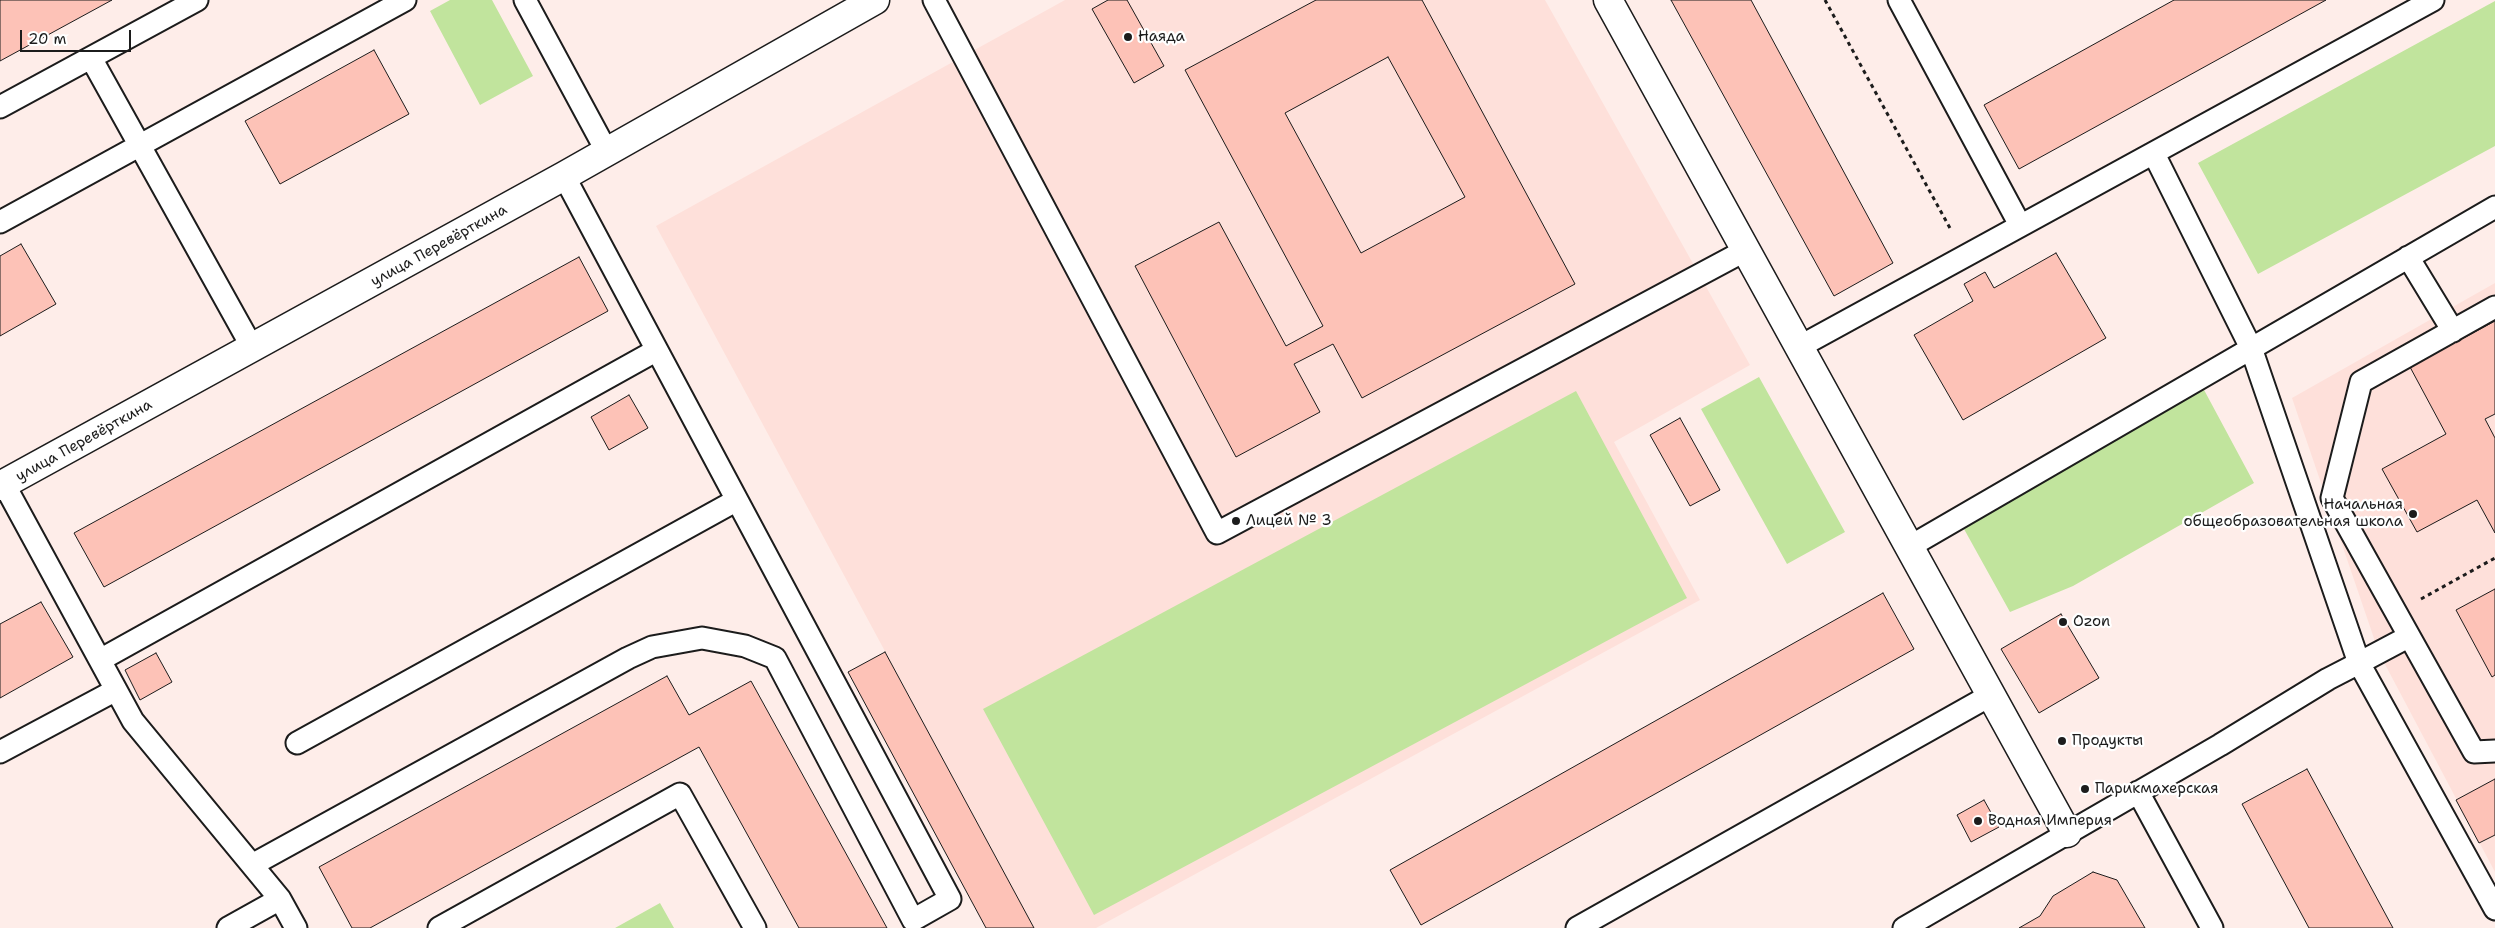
<!DOCTYPE html>
<html>
<head>
<meta charset="utf-8">
<style>
	body { margin:0 }
	#map { position:relative; width:2495px; height:928px; overflow:hidden; background:#feede9; font-family:"Shantell Sans",sans-serif }
	canvas { display:block }
	.scale { position:absolute; left:20px; top:30px; width:111px; height:22px; box-sizing:border-box; border:2px solid #1c1c1c; border-top:0; padding-left:6px; font-size:15px; line-height:18px; white-space:nowrap; color:#1c1c1c; -webkit-text-stroke:4px #fff; paint-order:stroke }
</style>
</head>
<body>
<div id="map">
<canvas width="2495" height="928"></canvas>
<div class="scale">20 m</div>
</div>
<script>
const g = document.querySelector('canvas').getContext('2d');
g.lineJoin = 'round';
function paint(path, color) {
  g.fillStyle = color;
  g.fill(path, 'evenodd');
}
function toPath(rows) {
  const path = new Path2D();
  for (const r of rows) {
    path.moveTo(r[0], r[1]);
    for (let i = 2; i < r.length; i += 2) path.lineTo(r[i], r[i + 1]);
  }
  return path;
}
function trace(path, color, width, dash) {
  g.strokeStyle = color;
  g.lineWidth = width;
  g.lineCap = dash ? 'butt' : 'round';
  g.setLineDash(dash || []);
  g.stroke(path);
}
function label(font, color, halo, rows, align = 'center') {
  g.font = font + ' "Shantell Sans",sans-serif';
  g.lineWidth = 4.5;
  g.setLineDash([]);
  g.textBaseline = 'middle';
  g.strokeStyle = halo;
  g.fillStyle = color;
  for (const [text, x, y, turn = 0] of rows) {
    g.save();
    g.translate(x, y);
    g.rotate((+turn || 0) * Math.PI / 180);
    g.textAlign = isNaN(turn) ? turn : align;
    if (halo) g.strokeText(text, 0, 0);
    g.fillText(text, 0, 0);
    g.restore();
  }
}
paint(toPath([
	[1065,0,1545,0,1750,365,1614,442,1700,600,1096,928,1034,928,656,226],
	[2495,283,2495,872,2379,653,2292,398]
]), '#fee0da');
paint(toPath([
	[450,0,492,0,533,76,480,105,430,11],
	[2495,1,2495,146,2258,274,2198,163],
	[1759,377,1845,532,1787,564,1701,409],
	[2203,388,2254,483,2073,586,2010,612,1964,529],
	[1576,391,1687,598,1094,915,983,709],
	[660,903,674,928,615,928]
]), '#c1e49d');
const building = toPath([
	[0,0,112,0,0,61,0,0],
	[1108,0,1127,0,1164,66,1134,83,1092,9,1108,0],
	[1316,0,1422,0,1575,284,1362,398,1333,344,1294,364,1320,412,1236,457,1135,266,1219,222,1286,346,1323,326,1185,70,1316,0],
	[1388,57,1465,197,1361,253,1285,113,1388,57],
	[1671,0,1751,0,1893,263,1834,296,1671,0],
	[2174,0,2326,0,2019,169,1984,105,2174,0],
	[374,50,409,114,280,184,245,121,374,50],
	[21,244,56,304,0,336,0,256,21,244],
	[2056,253,2106,338,1963,420,1914,335,1973,301,1964,284,1985,272,1994,288,2056,253],
	[579,257,608,311,104,587,74,533,579,257],
	[2495,321,2495,414,2485,419,2495,438,2495,533,2477,500,2417,532,2382,469,2446,434,2410,367,2495,321],
	[629,395,648,428,609,450,591,417,629,395],
	[1680,418,1720,490,1690,506,1650,435,1680,418],
	[2495,589,2495,675,2492,677,2456,610,2495,589],
	[1883,593,1914,649,1421,925,1390,870,1883,593],
	[41,602,73,657,0,698,0,624,41,602],
	[2061,614,2099,678,2039,713,2001,649,2061,614],
	[885,652,1034,928,986,928,848,672,885,652],
	[156,653,172,682,140,700,125,670,156,653],
	[667,676,689,715,751,681,887,928,799,928,699,747,370,928,352,928,319,867,667,676],
	[2307,769,2393,928,2309,928,2242,804,2307,769],
	[2495,779,2495,835,2479,843,2456,800,2495,779],
	[1984,800,1999,827,1971,842,1957,815,1984,800],
	[2093,872,2117,880,2145,928,2019,928,2040,916,2053,896,2093,872]
]);
paint(building, '#fdc2b7');
trace(building, '#1c1c1c', 1);
const lane = toPath([
	[525,0,607,152],
	[934,0,1217,533,1746,250],
	[1899,0,2020,225],
	[91,58,253,349],
	[0,107,197,0],
	[0,222,405,0],
	[2408,257,2453,331],
	[2495,307,2361,382,2332,498,2474,752,2495,751],
	[1799,347,2433,0],
	[4,484,133,721,280,899,296,928],
	[1909,547,2495,207],
	[2408,637,2359,663,2495,909],
	[100,660,657,350],
	[297,743,737,500],
	[0,752,116,690],
	[2138,792,2212,928],
	[252,865,628,658,652,647,702,638,745,646,775,658,913,920,950,899,564,176],
	[228,928,280,899],
	[439,928,680,794,755,928],
	[1577,928,1991,695],
	[1904,928,2220,745,2328,679,2359,663,2251,348,2154,154]
]);
const street = toPath([
	[1608,0,2067,833]
]);
const secondary = toPath([
	[0,486,564,176,875,0]
]);
trace(lane, '#1c1c1c', 25);
trace(street, '#1c1c1c', 31);
trace(secondary, '#1c1c1c', 31);
trace(toPath([
	[1825,0,1951,230],
	[2421,599,2495,558]
]), '#1c1c1c', 3, [4, 4]);
trace(lane, '#fff', 21);
trace(street, '#fff', 28);
trace(secondary, '#fff', 28);
for (const [x, y, r, color] of [
	[1128,37,5,"#1c1c1c"],
	[2413,514,5,"#1c1c1c"],
	[1236,521,5,"#1c1c1c"],
	[2063,622,5,"#1c1c1c"],
	[2062,741,5,"#1c1c1c"],
	[2085,789,5,"#1c1c1c"],
	[1978,821,5,"#1c1c1c"]
]) {
  const dot = new Path2D();
  dot.arc(x, y, r, 0, 2 * Math.PI);
  g.fillStyle = color;
  g.fill(dot);
  trace(dot, '#fff', 2);
}
label('15px', '#1c1c1c', '#fff', [
	["Наяда",1138,37],
	["Начальная",2403,505,"right"],
	["общеобразовательная школа",2403,522,"right"],
	["Лицей № 3",1246,521],
	["Ozon",2073,622],
	["Продукты",2072,741],
	["Парикмахерская",2095,789],
	["Водная Империя",1988,821]
], 'left');
label('15px', '#1c1c1c', '#fff', [
	["улица Перевёрткина",439,246,-29],
	["улица Перевёрткина",84,441,-29]
]);
</script>
</body>
</html>
